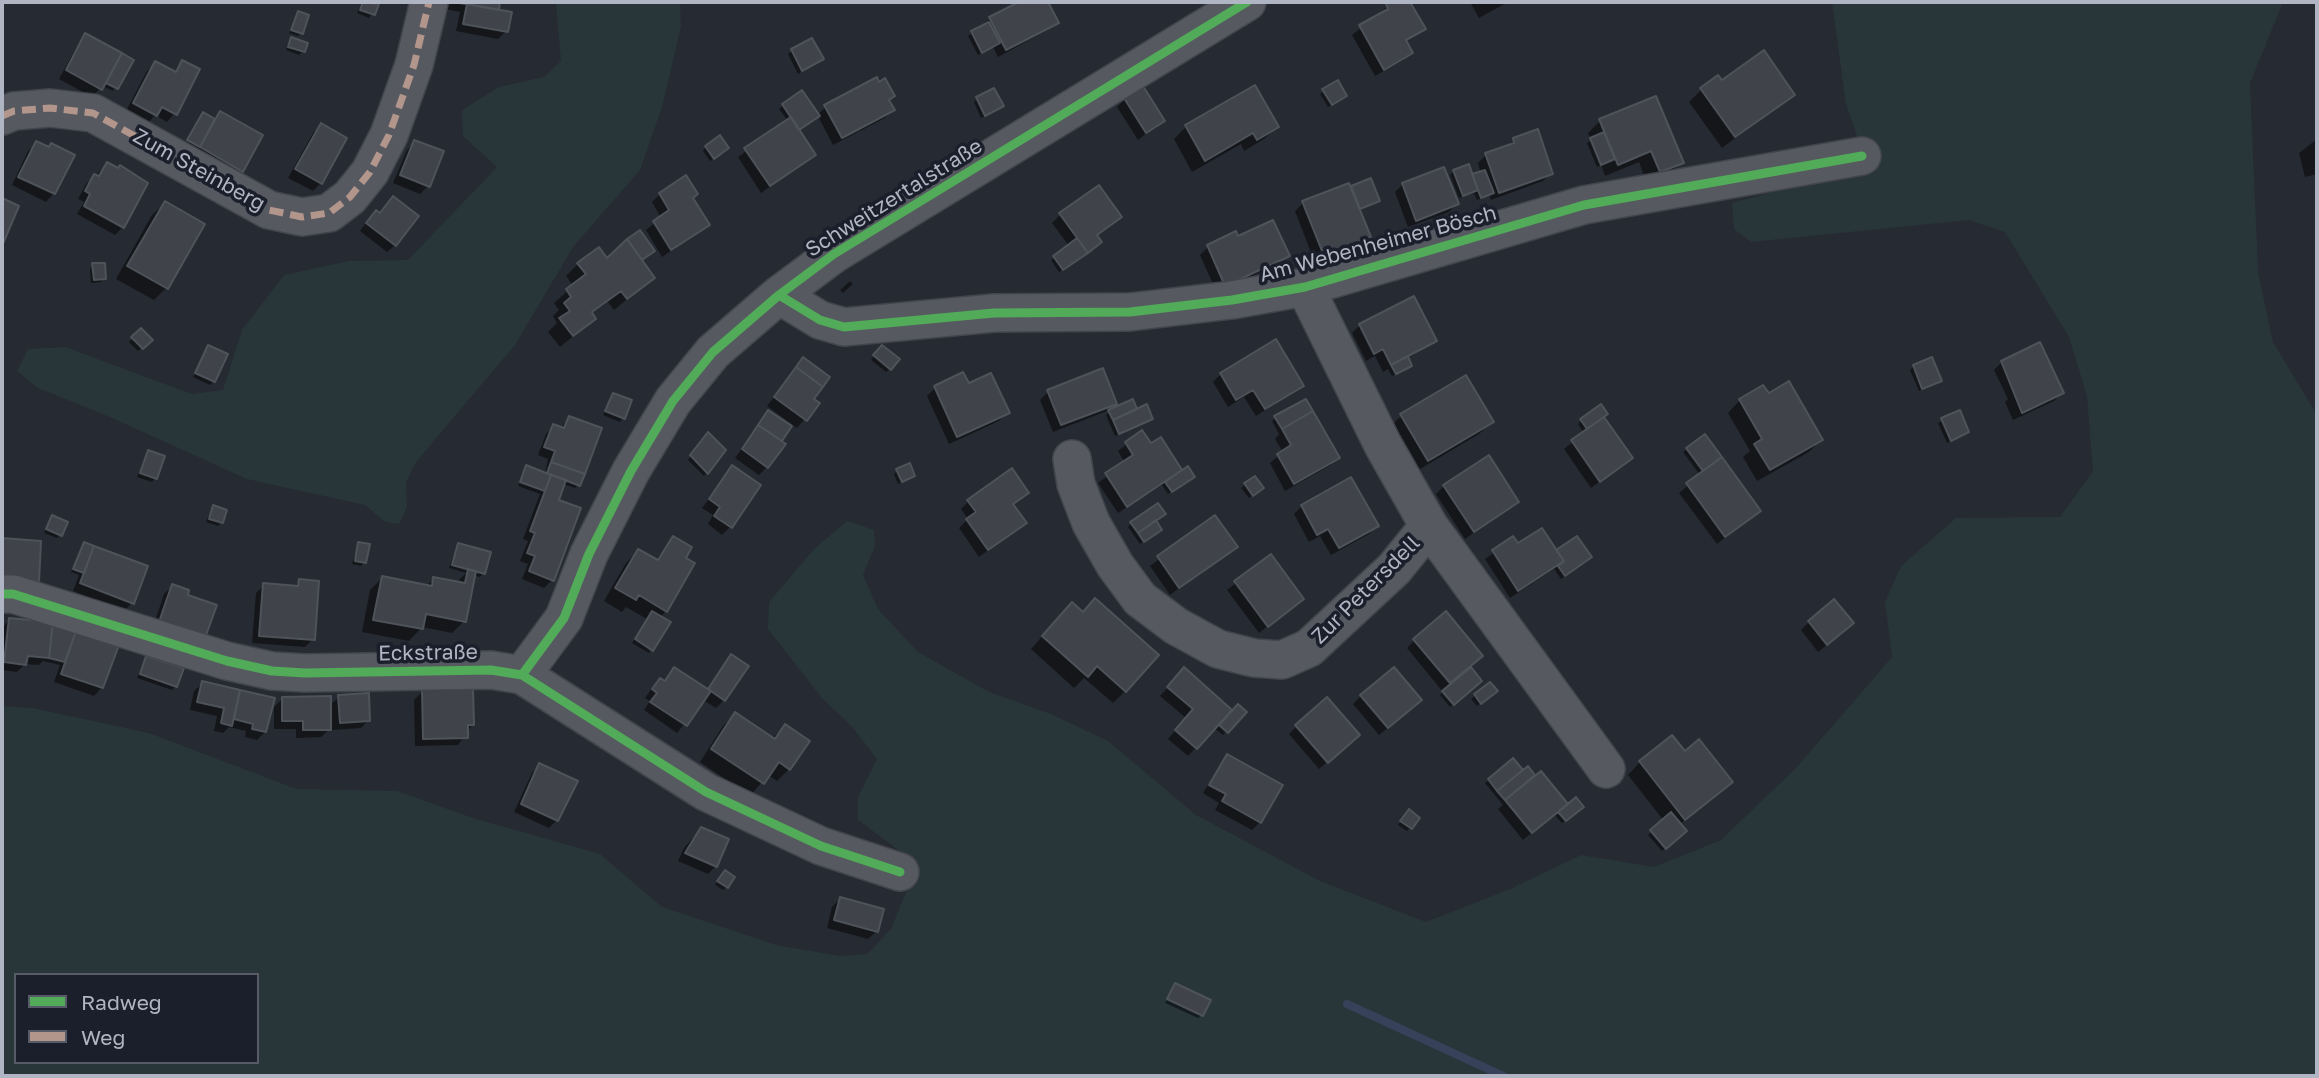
<!DOCTYPE html>
<html>
<head>
<meta charset="utf-8">
<style>
	body { margin:0 }
	#map { position:relative; width:2319px; height:1078px; overflow:hidden; background:#262a32; font-family:"Golos Text",sans-serif }
	canvas { display:block }
	.frame { position:absolute; inset:0; border:4px solid #b0b5c3; pointer-events:none }
	.legend { position:absolute; left:14px; top:973px; width:245px; height:91px; box-sizing:border-box; background:#1b1f2b; border:2px solid #575b68; margin:0; padding:9px 12px; list-style:none; font-size:21px; color:#b0b5c3 }
	.legend li { display:flex; align-items:center; gap:14px; height:35px }
	.legend b { width:35px; border:2px solid #575b68 }
</style>
</head>
<body>
<div id="map">
<canvas width="2319" height="1078"></canvas>
<div class="frame"></div>
<ul class="legend">
<li><b style="height:9px;background:#51ab58"></b>Radweg</li>
<li><b style="height:9px;background:#b2968c"></b>Weg</li>
</ul>
</div>
<script>
const g = document.querySelector('canvas').getContext('2d');
g.lineJoin = 'round';
function paint(path, color) {
  g.fillStyle = color;
  g.fill(path, 'evenodd');
}
function toPath(rows) {
  const path = new Path2D();
  for (const r of rows) {
    path.moveTo(r[0], r[1]);
    for (let i = 2; i < r.length; i += 2) path.lineTo(r[i], r[i + 1]);
  }
  return path;
}
function trace(path, color, width, dash) {
  g.strokeStyle = color;
  g.lineWidth = width;
  g.lineCap = dash ? 'butt' : 'round';
  g.setLineDash(dash || []);
  g.stroke(path);
}
function label(font, color, halo, rows, align = 'center') {
  g.font = font + ' "Golos Text",sans-serif';
  g.lineWidth = 7;
  g.setLineDash([]);
  g.textBaseline = 'middle';
  g.strokeStyle = halo;
  g.fillStyle = color;
  for (const [text, x, y, turn = 0] of rows) {
    g.save();
    g.translate(x, y);
    g.rotate((+turn || 0) * Math.PI / 180);
    g.textAlign = isNaN(turn) ? turn : align;
    if (halo) g.strokeText(text, 0, 0);
    g.fillText(text, 0, 0);
    g.restore();
  }
}
paint(toPath([
	[556,2,680,2,681,27,662,107,640,170,573,247,515,345,416,462,406,482,407,507,399,524,385,522,365,505,247,479,110,417,38,388,17,371,28,349,65,347,192,394,223,390,242,330,284,275,349,261,408,260,497,167,463,136,462,110,499,87,544,77,561,61],
	[1832,2,2283,2,2250,83,2258,272,2273,342,2317,415,2317,1076,2,1076,2,706,32,708,149,733,296,789,397,791,473,818,600,854,662,907,776,945,840,956,867,954,891,929,909,885,905,855,858,820,858,797,877,759,853,728,821,697,768,629,769,602,814,549,847,521,874,530,875,546,863,575,878,609,918,652,989,692,1051,714,1108,741,1196,815,1320,881,1426,922,1510,889,1581,855,1654,867,1721,840,1797,767,1892,657,1885,602,1901,566,1956,518,2060,517,2093,471,2087,396,2069,337,2005,232,1969,220,1751,242,1734,229,1732,203,1856,170,1858,139,1846,104],
	[16,975,257,975,257,1062,16,1062]
]), '#28363a');
paint(toPath([
	[363,2,376,5,369,18,357,13],
	[446,2,499,2,497,11,506,31,498,39,456,31,460,12,445,9],
	[1023,2,1046,2,1056,22,1048,30,998,57,993,47,978,55,968,36,990,19],
	[1393,2,1408,2,1424,29,1405,42,1411,52,1403,60,1375,76,1352,35],
	[1470,2,1508,2,1479,18],
	[298,13,301,33,298,36,289,33],
	[86,36,132,60,113,91,102,86,92,97,59,79,78,44],
	[292,39,303,51,299,55,286,50],
	[812,40,822,59,798,74,788,54],
	[183,62,175,113,167,122,155,115,148,123,126,111,147,71,155,63,173,73],
	[1721,83,1793,94,1722,148,1689,102,1701,90],
	[879,84,893,110,885,118,833,145,818,116,797,130,814,155,761,193,738,157,788,121,779,109,783,105,817,115,826,107],
	[1254,87,1277,127,1264,139,1244,151,1241,144,1192,172,1174,139,1186,127],
	[1324,91,1341,99,1328,107,1320,94],
	[977,99,998,109,981,118,974,102],
	[1125,99,1162,121,1138,140,1117,107],
	[221,113,241,170,233,179,185,144,200,118,214,120],
	[1600,121,1682,162,1669,174,1647,184,1639,162,1605,176,1601,165,1597,167,1587,143,1591,140,1588,133],
	[321,125,321,183,313,191,288,178,313,133],
	[2317,139,2317,174,2305,177,2299,153],
	[1514,140,1551,173,1543,181,1491,200,1489,195,1477,200,1474,193,1459,198,1450,175,1454,171,1471,176,1481,173,1478,163,1486,155,1505,148],
	[415,142,428,186,420,194,393,183,407,150],
	[37,143,54,193,46,202,12,185,28,151],
	[706,147,723,152,710,161,703,151],
	[108,164,123,227,115,235,77,214,84,202,78,199,86,184],
	[1403,184,1457,203,1449,212,1408,227,1395,192],
	[1352,188,1378,201,1359,211,1369,236,1361,244,1315,263,1295,211,1303,203],
	[660,194,691,199,708,225,662,257,646,230,661,218,652,202],
	[165,203,203,224,166,288,154,300,116,279,152,215],
	[1060,215,1120,217,1096,237,1091,250,1059,272,1051,260,1069,246,1052,223],
	[368,220,395,245,387,252,360,231],
	[1235,234,1237,239,1287,255,1279,263,1217,293,1200,255,1208,247],
	[607,261,640,261,653,278,614,310,608,302,591,314,594,319,560,347,548,332,557,323,553,316,559,310,554,303,573,286,566,276,578,264],
	[93,265,104,278,101,282,91,283,90,269],
	[850,281,853,284,843,293,840,290],
	[1360,325,1435,341,1407,359,1410,365,1407,369,1392,376,1388,369,1383,372,1375,356,1366,361,1352,333],
	[141,330,150,340,138,351,129,342],
	[208,347,214,381,210,385,193,377],
	[878,350,890,369,886,372,871,360],
	[2002,362,2062,393,2054,401,2013,420,2005,402,2008,399,1994,370],
	[1914,366,1940,380,1919,391,1910,370],
	[793,373,817,404,797,428,767,406],
	[1221,374,1302,386,1256,416,1244,397,1228,407,1213,382],
	[962,375,968,386,1007,412,999,421,949,444,927,396,935,388],
	[1048,392,1115,403,1107,411,1053,432,1040,400],
	[613,395,623,418,620,422,603,415],
	[1740,400,1821,440,1809,452,1757,481,1743,457,1750,451,1728,413],
	[1110,412,1151,418,1115,436,1106,415],
	[1959,413,1967,432,1947,443,1938,423],
	[765,416,789,427,767,467,759,475,735,458],
	[1401,416,1492,422,1479,434,1415,472,1389,428],
	[1602,417,1631,458,1591,488,1564,449,1584,433,1578,424,1581,421],
	[569,418,579,485,575,488,563,484,556,501,552,580,544,588,522,579,528,564,520,561,528,541,523,539,540,494,518,486,527,467,545,474,548,459,538,455,546,434,554,426,560,429],
	[1276,418,1337,458,1329,466,1285,491,1270,463,1283,452,1275,439,1279,434,1272,421],
	[1142,432,1151,446,1160,440,1189,480,1168,494,1162,485,1118,513,1098,483,1125,463,1118,451],
	[705,437,707,472,704,476,688,460],
	[1687,449,1759,511,1717,544,1679,493,1700,475,1683,452],
	[149,452,155,478,152,482,137,477],
	[733,467,730,527,722,535,708,524,713,515,702,508],
	[897,471,913,476,898,484,894,474],
	[1254,478,1258,491,1249,498,1241,488],
	[1444,486,1517,502,1465,539,1436,494],
	[1027,493,1012,506,1025,523,979,557,959,528,968,519,961,509,969,501],
	[1302,506,1377,526,1369,534,1331,555,1320,536,1309,542,1294,514],
	[213,507,221,522,218,526,206,522],
	[52,517,61,535,57,538,44,533],
	[1215,517,1235,547,1170,595,1150,566],
	[1154,521,1157,533,1140,544,1128,527,1131,523],
	[673,538,666,611,660,617,649,653,632,643,647,619,626,607,622,612,604,601,626,563,638,551,655,561],
	[1513,539,1517,546,1586,561,1561,579,1554,569,1510,598,1485,559],
	[84,544,132,603,124,611,73,591,79,575,71,572],
	[359,544,365,562,361,566,352,564],
	[458,545,484,573,480,577,473,575,464,621,452,633,422,627,409,641,362,632,370,590,382,578,426,586,434,579,456,583,466,573,449,568],
	[1270,557,1302,599,1259,633,1227,590],
	[300,581,313,639,305,647,252,643,256,593,264,585,293,588],
	[172,586,196,645,152,630,164,594],
	[1082,613,1125,691,1113,703,1084,678,1074,688,1031,649,1060,616],
	[10,619,52,624,116,646,102,687,94,696,54,682,60,665,43,661,39,665,25,664,17,672,2,670,2,628],
	[1809,622,1844,631,1818,652,1801,630],
	[1415,640,1469,668,1480,681,1450,707,1440,695,1443,692,1407,648],
	[731,657,724,700,716,708,703,700,677,733,644,710,650,701,645,698,652,688,660,680,663,682,675,669,706,690],
	[147,658,176,686,172,690,137,678],
	[1184,670,1232,712,1245,712,1223,735,1214,728,1188,756,1168,739,1186,718,1160,696],
	[203,683,272,700,265,732,257,740,245,737,246,731,229,727,223,733,214,731,217,716,190,710,194,691],
	[1490,684,1492,694,1477,706,1471,699],
	[422,692,473,724,458,745,415,746,414,700],
	[1361,696,1412,708,1379,735,1353,704],
	[339,697,369,720,361,728,332,730,332,727,321,737,296,738,296,729,274,729,274,707,282,699,329,706],
	[735,714,772,739,785,726,789,769,777,781,768,775,750,796,700,762,723,726],
	[1297,726,1350,743,1319,769,1289,734],
	[1684,753,1731,782,1679,825,1685,831,1662,851,1648,835,1664,821,1628,775,1640,762],
	[1227,756,1260,822,1252,830,1215,810,1219,803,1203,793],
	[1513,761,1528,784,1578,810,1562,823,1554,814,1523,840,1498,809,1503,805,1485,783],
	[540,765,557,820,549,828,514,812,532,773],
	[1405,815,1418,818,1407,831,1398,825],
	[701,829,716,866,708,874,678,861,684,848],
	[722,875,726,887,723,890,715,885],
	[840,899,877,931,868,939,827,928,832,907],
	[1175,985,1202,1015,1198,1018,1165,1003]
]), '#0007');
trace(toPath([
	[1347,1004,1503,1076]
]), '#37415a', 8);
const building = toPath([
	[363,2,379,4,375,15,360,10,363,2],
	[454,2,500,2,499,10,454,2],
	[1019,2,1048,2,1059,23,1006,50,989,17,1019,2],
	[1390,2,1410,2,1426,29,1406,40,1413,53,1384,70,1359,25,1388,9,1386,4,1390,2],
	[467,4,512,12,508,32,463,24,467,4],
	[298,11,309,15,303,34,291,30,298,11],
	[989,22,1000,43,982,53,971,31,989,22],
	[85,33,122,53,102,90,66,70,85,33],
	[291,37,308,43,305,52,288,47,291,37],
	[812,38,824,59,802,71,791,49,812,38],
	[1764,50,1795,95,1735,137,1700,88,1718,75,1722,80,1764,50],
	[122,53,134,60,118,89,106,83,122,53],
	[182,60,200,69,177,115,162,107,157,116,133,103,155,61,176,72,182,60],
	[877,77,879,82,885,78,895,96,889,100,895,110,842,138,824,105,877,77],
	[1338,80,1347,96,1332,105,1322,89,1338,80],
	[1255,85,1279,127,1257,140,1253,133,1205,161,1185,125,1255,85],
	[1143,86,1165,121,1146,133,1124,98,1143,86],
	[994,88,1004,106,985,116,976,97,994,88],
	[802,90,820,116,799,130,782,104,802,90],
	[1656,96,1684,163,1660,172,1651,151,1618,165,1599,119,1656,96],
	[220,111,263,135,243,172,200,147,220,111],
	[203,112,215,119,200,147,187,140,203,112],
	[791,117,816,155,770,186,744,148,791,117],
	[321,123,347,138,322,184,295,169,321,123],
	[1538,129,1553,174,1499,193,1485,153,1514,143,1513,138,1538,129],
	[1604,132,1615,159,1601,165,1590,138,1604,132],
	[720,135,729,148,714,159,705,146,720,135],
	[414,140,444,151,430,187,400,175,414,140],
	[36,141,49,147,51,143,75,155,55,194,18,177,36,141],
	[107,162,118,168,120,165,148,183,124,228,84,206,90,194,85,191,94,174,99,176,107,162],
	[1469,164,1478,190,1463,196,1453,170,1469,164],
	[1444,167,1459,204,1416,221,1402,183,1444,167],
	[1485,170,1494,193,1481,198,1472,174,1485,170],
	[686,175,698,194,693,198,710,225,671,250,653,221,669,210,659,193,686,175],
	[1371,178,1380,201,1360,209,1351,186,1371,178],
	[1349,183,1371,237,1324,256,1302,201,1349,183],
	[1099,185,1122,217,1097,235,1102,242,1088,253,1059,213,1099,185],
	[393,196,419,216,396,246,366,223,376,210,380,213,393,196],
	[2,198,19,206,2,246,2,198],
	[165,201,205,224,168,289,127,266,165,201],
	[1273,220,1290,256,1225,286,1207,245,1236,231,1238,236,1273,220],
	[640,230,655,251,642,260,627,239,640,230],
	[1077,238,1088,253,1063,270,1053,256,1077,238],
	[627,239,655,278,627,299,621,291,592,312,596,319,573,336,559,318,570,311,564,303,571,297,566,289,586,274,577,263,599,247,607,258,627,239],
	[92,263,105,263,106,279,94,280,92,263],
	[1414,296,1437,341,1391,365,1383,349,1374,354,1359,324,1414,296],
	[141,328,153,340,143,349,131,337,141,328],
	[1276,339,1304,386,1265,409,1253,390,1236,400,1220,373,1276,339],
	[2040,342,2064,393,2022,413,2001,361,2040,342],
	[208,345,228,354,215,382,195,373,208,345],
	[882,345,900,359,891,370,873,355,882,345],
	[1408,356,1412,366,1396,374,1391,365,1408,356],
	[803,357,830,377,823,387,796,367,803,357],
	[1932,357,1942,381,1922,389,1913,365,1932,357],
	[796,367,823,387,814,399,820,403,807,421,774,397,796,367],
	[1103,368,1117,404,1061,425,1047,390,1103,368],
	[963,372,969,383,991,373,1010,413,957,437,934,386,963,372],
	[1466,375,1494,422,1428,461,1400,414,1466,375],
	[1789,381,1823,440,1770,470,1754,444,1762,439,1739,399,1763,385,1769,393,1789,381],
	[613,393,632,400,625,419,605,411,613,393],
	[1133,399,1137,409,1113,420,1108,410,1133,399],
	[1306,399,1313,411,1282,429,1274,416,1306,399],
	[1147,404,1153,419,1119,434,1113,420,1147,404],
	[1601,404,1608,414,1587,429,1580,419,1601,404],
	[768,410,792,426,782,441,758,425,768,410],
	[1960,410,1969,432,1951,441,1941,418,1960,410],
	[1313,411,1340,458,1294,484,1277,454,1291,445,1282,429,1313,411],
	[569,416,602,428,585,474,551,462,555,451,544,447,553,424,564,428,569,416],
	[1604,417,1633,458,1600,482,1571,440,1604,417],
	[758,425,786,444,768,468,742,449,758,425],
	[1142,430,1151,443,1161,437,1182,470,1127,507,1105,473,1133,455,1125,442,1142,430],
	[708,432,726,450,708,474,690,455,708,432],
	[1705,434,1722,457,1703,471,1686,448,1705,434],
	[148,450,165,456,157,479,140,473,148,450],
	[1489,455,1519,502,1474,532,1443,485,1489,455],
	[1722,457,1761,511,1725,537,1686,483,1722,457],
	[551,462,585,474,580,486,547,473,551,462],
	[910,463,915,476,902,482,896,469,910,463],
	[526,465,551,475,545,491,520,482,526,465],
	[732,465,761,485,732,528,714,516,720,507,709,499,732,465],
	[1188,466,1195,477,1172,492,1165,482,1188,466],
	[1012,468,1029,493,1013,504,1027,523,988,550,966,519,976,512,967,500,1012,468],
	[551,475,566,480,559,500,581,508,554,581,529,571,535,556,527,553,535,533,530,531,551,475],
	[1255,476,1264,488,1253,496,1244,483,1255,476],
	[1351,477,1379,526,1339,548,1328,529,1317,535,1301,505,1351,477],
	[1158,503,1166,514,1138,533,1130,522,1158,503],
	[213,505,227,510,223,523,209,519,213,505],
	[52,515,68,522,62,536,46,529,52,515],
	[1215,515,1238,547,1179,588,1157,556,1215,515],
	[1156,520,1162,530,1144,542,1138,533,1156,520],
	[1542,528,1564,561,1518,591,1492,550,1513,536,1518,543,1542,528],
	[673,536,692,547,686,558,695,563,667,612,639,595,636,600,615,588,638,549,658,560,673,536],
	[1577,536,1592,557,1565,576,1558,566,1564,561,1556,550,1577,536],
	[2,538,41,541,39,582,2,580,2,538],
	[84,542,94,546,84,573,73,569,84,542],
	[358,542,370,544,366,563,355,561,358,542],
	[458,543,491,552,485,574,452,565,458,543],
	[94,546,148,566,134,604,80,583,94,546],
	[1271,554,1304,599,1268,627,1234,581,1271,554],
	[468,569,476,571,466,622,426,614,423,629,373,620,382,576,432,586,433,577,465,583,468,569],
	[299,579,319,581,315,640,259,636,263,583,298,586,299,579],
	[172,584,189,590,188,595,217,605,205,638,159,622,172,584],
	[1095,598,1159,655,1126,692,1097,666,1088,677,1042,636,1072,602,1083,612,1095,598],
	[1834,599,1854,623,1827,645,1808,621,1834,599],
	[652,611,671,622,653,651,635,639,652,611],
	[1446,611,1483,656,1450,683,1413,639,1446,611],
	[9,618,53,622,49,658,28,656,26,665,4,662,9,618],
	[53,622,76,631,65,662,49,658,53,622],
	[76,631,119,645,103,688,61,674,76,631],
	[731,654,749,666,725,701,708,689,731,654],
	[146,656,184,668,177,687,140,674,146,656],
	[674,667,711,691,687,726,650,702,657,693,652,689,660,678,665,681,674,667],
	[1184,667,1232,710,1197,749,1175,730,1193,709,1167,687,1184,667],
	[1394,667,1422,700,1388,728,1360,695,1394,667],
	[1471,667,1482,681,1454,705,1442,691,1471,667],
	[202,681,240,690,232,726,221,723,224,708,197,702,202,681],
	[1490,682,1498,691,1481,704,1474,694,1490,682],
	[473,688,474,725,468,725,468,738,423,739,422,690,473,688],
	[240,690,275,698,266,732,252,729,253,724,234,719,240,690],
	[369,693,370,721,340,723,338,695,369,693],
	[331,696,331,730,303,730,303,721,282,721,282,697,331,696],
	[1327,697,1360,735,1328,763,1295,725,1327,697],
	[1238,704,1247,712,1228,733,1219,725,1238,704],
	[735,712,775,739,785,724,810,741,790,770,779,762,764,784,711,749,735,712],
	[1672,735,1685,751,1699,739,1733,782,1685,820,1639,761,1672,735],
	[1227,754,1283,785,1261,823,1222,801,1226,794,1209,785,1227,754],
	[1513,758,1523,770,1497,791,1488,779,1513,758],
	[539,763,578,781,558,821,521,804,539,763],
	[1528,766,1535,775,1505,800,1497,791,1528,766],
	[1541,771,1568,804,1532,833,1505,800,1541,771],
	[1576,797,1584,807,1566,821,1558,812,1576,797],
	[1409,809,1420,818,1412,829,1400,821,1409,809],
	[1671,812,1687,831,1666,849,1650,830,1671,812],
	[701,827,729,839,717,867,685,853,701,827],
	[725,870,735,877,728,888,717,881,725,870],
	[840,897,884,909,878,932,834,920,840,897],
	[1175,983,1211,1000,1203,1016,1167,999,1175,983]
]);
paint(building, '#40434a');
trace(building, '#4e5259', 2);
const minor = toPath([
	[2,116,14,111,50,108,93,113,269,210,302,217,329,213,350,197,370,172,389,135,414,65,429,2],
	[1305,287,1383,445,1429,526,1606,769],
	[779,295,820,320,844,327,994,313,1130,312,1232,300,1305,287,1584,205,1862,156],
	[1072,459,1076,484,1091,523,1115,565,1140,599,1176,626,1218,649,1254,658,1282,660,1309,648,1394,569,1429,526],
	[2,594,13,594,227,661,272,671,305,673,491,670,522,675,706,792,821,846,900,872],
	[522,675,564,618,589,554,631,471,673,401,713,352,779,295,834,254,1247,2]
]);
trace(minor, '#42454b', 40);
trace(minor, '#565960', 37);
trace(toPath([
	[2,116,14,111,50,108,93,113,269,210,302,217,329,213,350,197,370,172,389,135,414,65,429,2]
]), '#b2968c', 7, [14, 7]);
trace(toPath([
	[779,295,820,320,844,327,994,313,1130,312,1232,300,1305,287,1584,205,1862,156],
	[2,594,13,594,227,661,272,671,305,673,491,670,522,675,706,792,821,846,900,872],
	[522,675,564,618,589,554,631,471,673,401,713,352,779,295,834,254,1247,2]
]), '#51ab58', 9);
label('21px', '#b0b5c3', '#1b1f2b', [
	["Zum Steinberg",199,170,29],
	["Schweitzertalstraße",894,198,-32],
	["Am Webenheimer Bösch",1378,244,-15],
	["Zur Petersdell",1366,590,-45],
	["Eckstraße",428,653,-1]
]);
</script>
</body>
</html>
